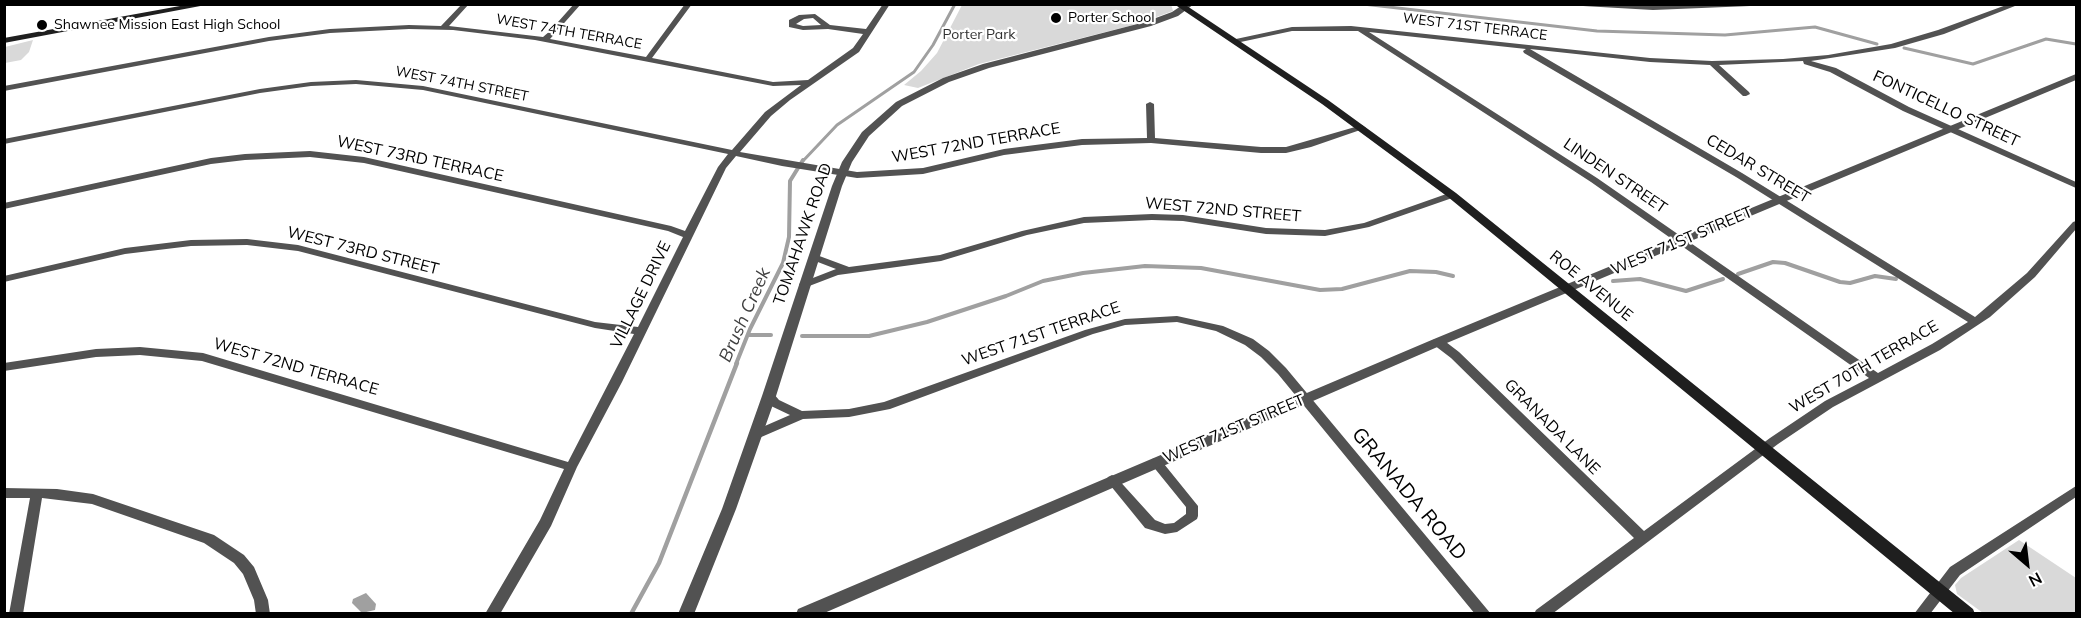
<!DOCTYPE html>
<html>
<head>
<meta charset="utf-8">
<style>
	body { margin:0 }
	#map { position:relative; width:2081px; height:618px; overflow:hidden; background:#fff; font-family:Mulish,sans-serif }
	canvas { display:block }
	.frame { position:absolute; inset:0; border:6px solid #000; pointer-events:none }
	.north { position:absolute; left:1997px; top:534px; width:60px; height:60px; -webkit-text-stroke:4px #fff; paint-order:stroke; rotate:152deg; font-size:16px; font-weight:700; line-height:24px; text-align:center; color:#000 }
	.north::after { content:''; display:block; margin:auto; width:21px; height:27px; background:#000; clip-path:polygon(50% 0,100% 100%,50% 72%,0 100%) }
</style>
</head>
<body>
<div id="map">
<canvas width="2081" height="618"></canvas>
<div class="frame"></div>
<div class="north">N</div>
</div>
<script>
const g = document.querySelector('canvas').getContext('2d');
g.lineJoin = 'round';
function paint(path, color) {
  g.fillStyle = color;
  g.fill(path, 'evenodd');
}
function toPath(rows) {
  const path = new Path2D();
  for (const r of rows) {
    path.moveTo(r[0], r[1]);
    for (let i = 2; i < r.length; i += 2) path.lineTo(r[i], r[i + 1]);
  }
  return path;
}
function trace(path, color, width, dash) {
  g.strokeStyle = color;
  g.lineWidth = width;
  g.lineCap = dash ? 'butt' : 'round';
  g.setLineDash(dash || []);
  g.stroke(path);
}
function label(font, color, halo, rows, align = 'center') {
  g.font = font + ' Mulish,sans-serif';
  g.lineWidth = 4.5;
  g.setLineDash([]);
  g.textBaseline = 'middle';
  g.strokeStyle = halo;
  g.fillStyle = color;
  for (const [text, x, y, turn = 0] of rows) {
    g.save();
    g.translate(x, y);
    g.rotate((+turn || 0) * Math.PI / 180);
    g.textAlign = isNaN(turn) ? turn : align;
    if (halo) g.strokeText(text, 0, 0);
    g.fillText(text, 0, 0);
    g.restore();
  }
}
paint(toPath([
	[1171,4,1173,11,1137,24,979,64,918,88,904,85,921,71,937,53,962,5],
	[33,40,29,52,21,60,5,63,5,47],
	[2019,540,2076,578,2076,613,1983,613,1957,594,1955,585,1961,578]
]), '#d9d9d9');
paint(toPath([
	[366,593,376,604,375,610,362,613,352,603,353,599]
]), '#a0a0a0');
trace(toPath([
	[1363,4,1597,31,1725,35,1815,27,1877,44],
	[1904,48,1973,64,2046,39,2076,44],
	[802,162,837,125,914,72,933,45,955,4]
]), '#a0a0a0', 3);
trace(toPath([
	[1738,274,1773,262,1785,263,1840,282,1850,283,1875,276,1896,279],
	[1613,281,1640,279,1686,291,1723,279],
	[748,335,771,335],
	[802,336,869,336,927,322,1006,296,1043,281,1083,273,1145,266,1201,268,1320,290,1342,289,1410,271,1436,272,1453,276],
	[736,364,750,329,783,263,789,237,790,181,803,160]
]), '#a0a0a0', 4);
trace(toPath([
	[631,614,659,563,737,363]
]), '#a0a0a0', 4.5);
paint(toPath([
	[462,4,469,4,449,26,543,37,550,31,574,4,581,4,550,39,646,57,685,4,692,4,652,58,773,82,808,80,853,48,863,34,828,29,803,30,789,27,789,20,799,15,815,14,830,25,866,29,883,4,890,4,859,52,790,100,771,116,740,152,857,172,923,168,1004,149,1082,139,1147,138,1146,104,1150,102,1154,104,1155,138,1261,147,1286,147,1362,125,1366,128,1311,147,1286,153,1261,153,1151,143,1082,145,1004,155,923,174,857,178,782,166,736,156,726,168,622,382,577,467,551,526,500,614,485,614,540,520,564,469,202,361,140,355,96,357,4,371,4,363,96,349,140,347,203,353,568,462,634,334,595,328,298,251,247,245,191,246,125,254,4,282,4,276,125,248,191,240,247,239,298,245,595,322,638,327,683,237,668,231,364,163,310,157,245,160,211,164,4,209,4,203,211,158,245,154,310,151,364,157,671,226,685,231,718,167,728,154,423,90,356,84,311,86,260,93,4,144,4,139,260,89,311,82,356,80,423,86,732,150,765,112,801,85,773,86,535,40,453,30,409,29,330,33,269,41,4,91,4,86,269,37,330,29,409,25,441,26,462,4],
	[813,18,821,25,803,26,796,24,804,19,813,18],
	[1580,4,1653,6,1753,4,1750,6,1653,10,1583,6,1580,4],
	[2009,4,2020,4,1944,34,1895,48,1811,61,1836,68,1909,107,2076,182,2076,188,1903,111,1830,72,1804,64,1803,61,1719,65,1749,92,1750,94,1746,96,1743,96,1710,65,1650,62,1530,49,1742,173,1975,317,2027,273,2073,222,2076,221,2076,229,2035,277,1990,317,1940,350,1833,407,1778,444,1552,614,1534,614,1536,610,1634,538,1451,358,1434,345,1433,342,1434,339,1442,339,1459,352,1644,531,1770,438,1825,401,1869,378,1591,182,1358,31,1292,31,1236,43,1232,41,1236,39,1292,27,1351,26,1650,58,1712,61,1783,59,1828,55,1891,44,1938,30,2009,4],
	[1369,32,1526,49,1523,51,1524,53,1736,177,1968,322,1932,344,1878,373,1597,178,1369,32],
	[1452,192,1455,193,1457,195,1455,197,1369,227,1325,236,1266,234,1183,221,1152,220,1084,223,1027,235,941,261,838,275,804,288,799,285,800,283,836,269,810,259,809,257,814,254,849,267,940,255,1022,231,1084,217,1152,214,1183,215,1266,228,1325,230,1364,223,1452,192],
	[1177,316,1223,326,1253,339,1269,351,1286,368,1491,614,1475,614,1278,374,1261,357,1245,345,1216,331,1177,322,1125,325,1093,334,890,409,849,417,803,419,759,438,751,438,749,435,751,432,790,415,771,406,763,396,765,393,769,392,773,393,779,400,802,411,849,409,884,402,1085,330,1125,319,1177,316],
	[1156,458,1160,459,1198,506,1198,516,1197,519,1177,532,1165,534,1145,528,1106,480,1108,477,1112,475,1116,477,1155,520,1165,524,1174,523,1186,514,1186,507,1152,465,1150,462,1152,459,1156,458],
	[2076,486,2076,497,1960,575,1930,614,1914,614,1950,567,2076,486],
	[4,488,57,489,93,494,214,535,244,555,254,567,268,600,270,614,256,614,254,600,243,574,234,563,204,543,92,504,42,498,23,614,9,614,30,498,4,498,4,488]
]), '#525252');
paint(toPath([
	[1184,4,1194,4,1178,16,1151,26,989,68,949,82,902,106,869,136,852,162,842,186,776,396,736,509,694,614,678,614,722,509,762,396,832,186,842,162,862,132,896,102,943,78,983,64,1145,22,1172,12,1184,4],
	[2076,74,2076,80,1442,345,822,614,796,614,798,609,1434,339,2076,74]
]), '#525252');
paint(toPath([
	[191,4,211,4,4,43,4,38,191,4],
	[1174,4,1184,4,1328,100,1456,193,1973,609,1975,614,1955,614,1448,197,1322,104,1174,4]
]), '#1f1f1f');
for (const [x, y, r, color] of [
	[1056,18,6,"#000"],
	[42,25,6,"#000"]
]) {
  const dot = new Path2D();
  dot.arc(x, y, r, 0, 2 * Math.PI);
  g.fillStyle = color;
  g.fill(dot);
  trace(dot, '#fff', 2);
}
label('14px', '#000', '#fff', [
	["Porter School",1068,18],
	["Shawnee Mission East High School",54,25]
], 'left');
label('14px', '#000', '#fff', [
	["WEST 71ST TERRACE",1475,27,7],
	["WEST 74TH TERRACE",569,32,10],
	["WEST 74TH STREET",462,84,11]
]);
label('14px', '#303030', '#fff', [
	["Porter Park",979,35]
]);
label('16px', '#000', '#fff', [
	["FONTICELLO STREET",1946,109,25],
	["WEST 72ND TERRACE",976,143,-10],
	["WEST 73RD TERRACE",420,159,12],
	["CEDAR STREET",1758,169,31],
	["LINDEN STREET",1615,176,34],
	["WEST 72ND STREET",1223,210,5],
	["TOMAHAWK ROAD",803,234,-71],
	["WEST 71ST STREET",1682,241,-23],
	["WEST 73RD STREET",363,251,14],
	["ROE AVENUE",1591,286,39],
	["VILLAGE DRIVE",641,295,-64],
	["WEST 71ST TERRACE",1041,334,-19],
	["WEST 72ND TERRACE",296,367,16],
	["WEST 70TH TERRACE",1864,367,-30],
	["GRANADA LANE",1552,427,45],
	["WEST 71ST STREET",1234,429,-23]
]);
label('italic 18px', '#414141', '#fff', [
	["Brush Creek",745,315,-66]
]);
label('20px', '#000', '#fff', [
	["GRANADA ROAD",1409,494,50]
]);
</script>
</body>
</html>
